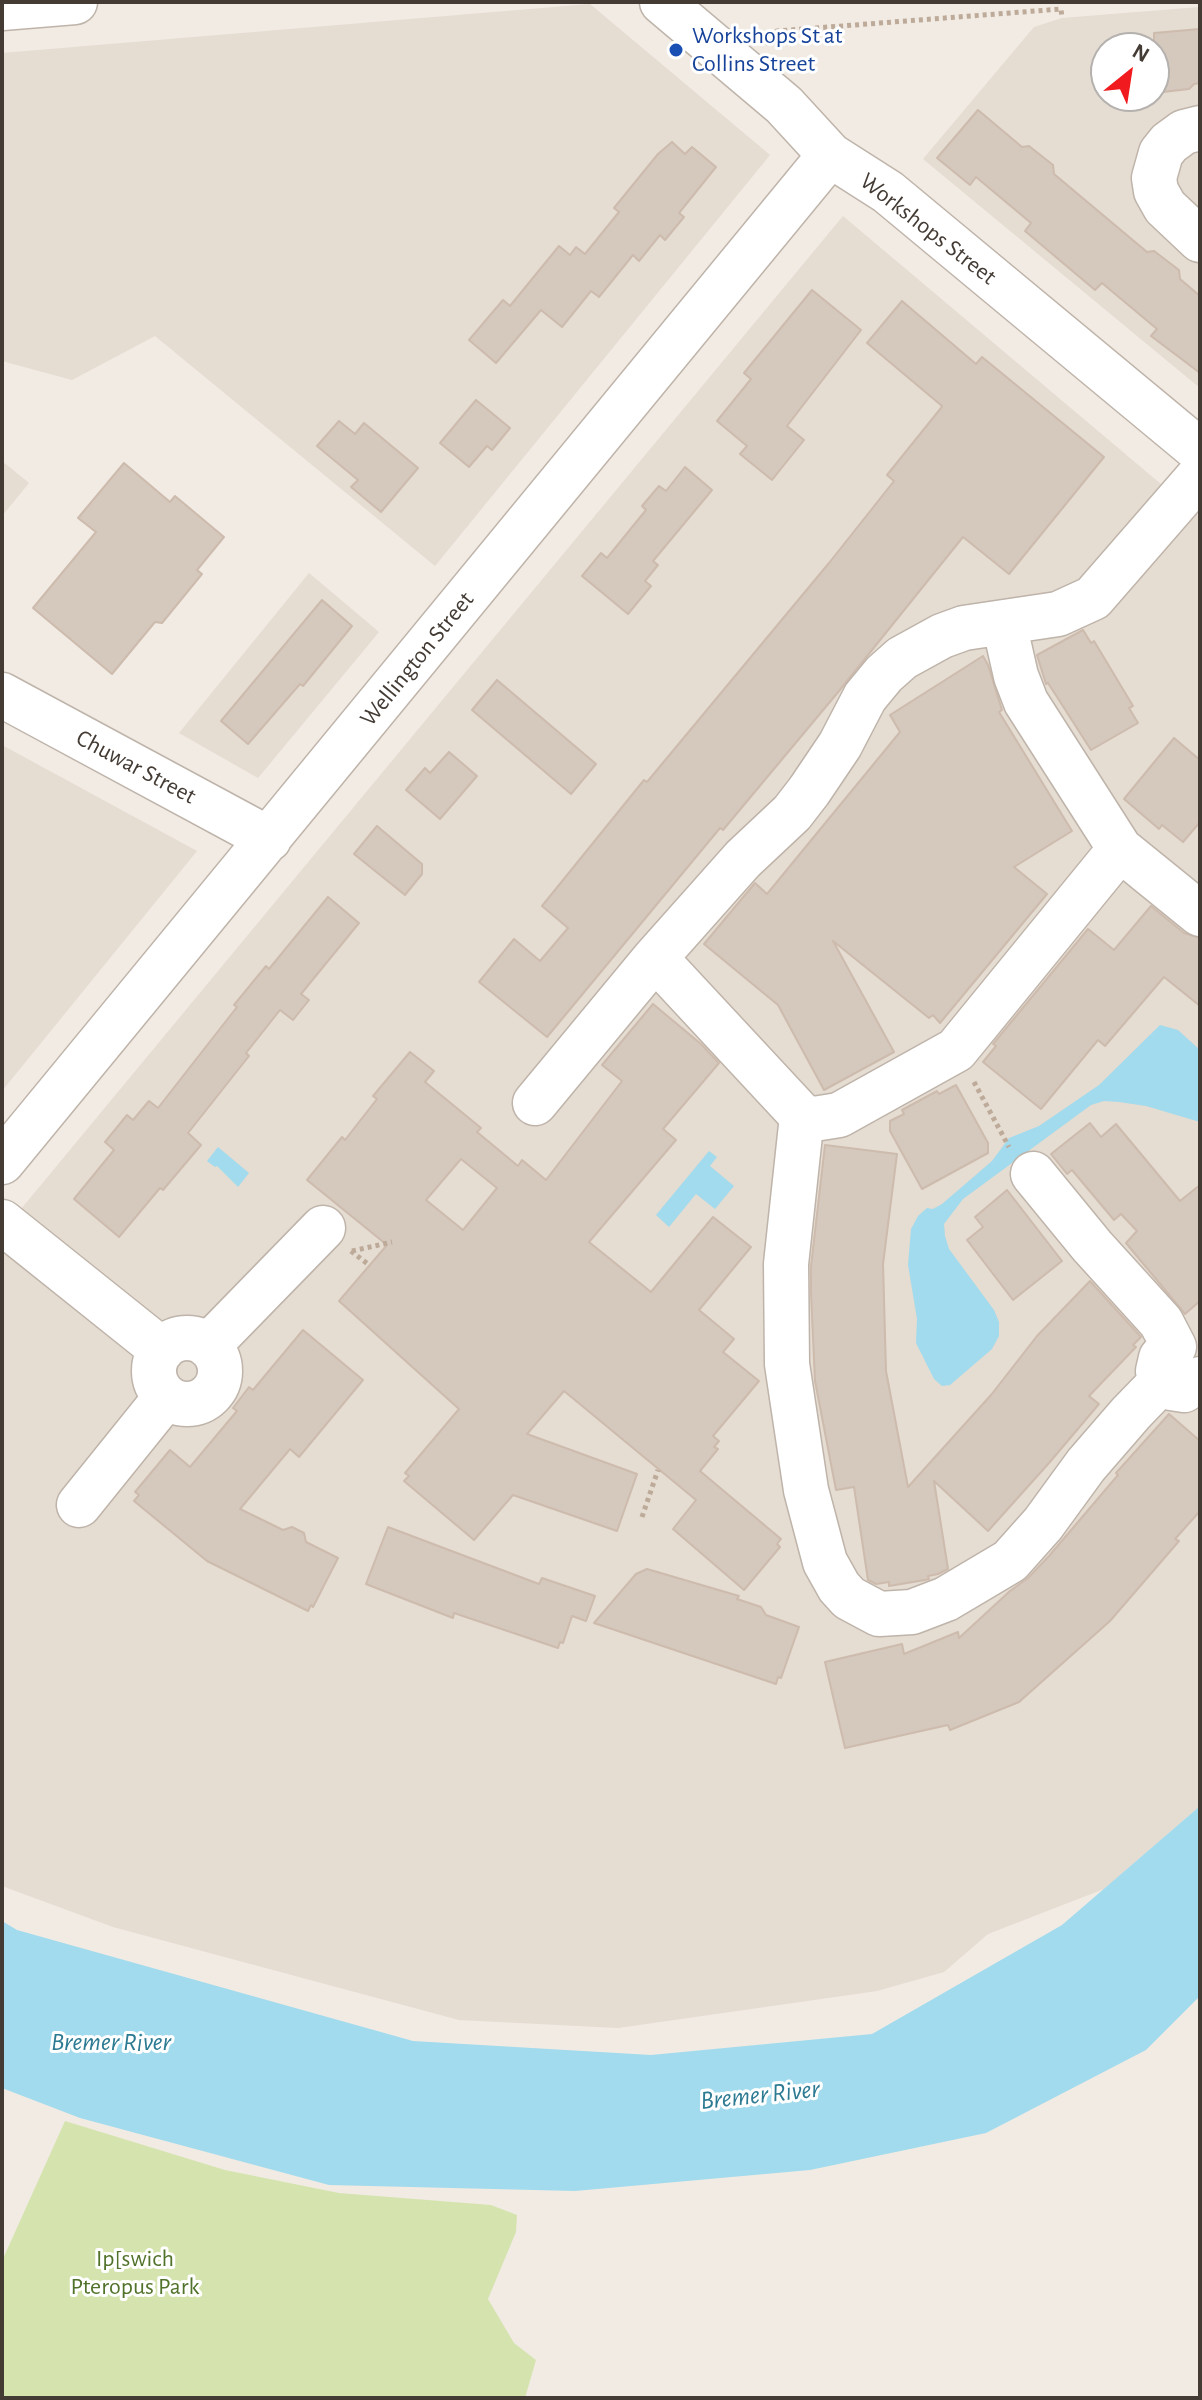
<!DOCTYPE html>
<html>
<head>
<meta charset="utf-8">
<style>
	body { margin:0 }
	#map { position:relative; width:1202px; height:2400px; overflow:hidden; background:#f1ebe4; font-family:"Alegreya Sans",sans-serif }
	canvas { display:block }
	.frame { position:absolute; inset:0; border:4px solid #433b34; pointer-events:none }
	.north { position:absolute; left:1090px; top:32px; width:80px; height:80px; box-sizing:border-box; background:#fff; border:2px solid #b4b1ae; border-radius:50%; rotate:30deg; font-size:22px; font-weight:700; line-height:32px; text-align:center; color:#433b34 }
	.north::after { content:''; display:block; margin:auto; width:28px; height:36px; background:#f11b1f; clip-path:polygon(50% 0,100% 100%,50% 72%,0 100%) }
</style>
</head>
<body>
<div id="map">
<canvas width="1202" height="2400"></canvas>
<div class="frame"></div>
<div class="north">N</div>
</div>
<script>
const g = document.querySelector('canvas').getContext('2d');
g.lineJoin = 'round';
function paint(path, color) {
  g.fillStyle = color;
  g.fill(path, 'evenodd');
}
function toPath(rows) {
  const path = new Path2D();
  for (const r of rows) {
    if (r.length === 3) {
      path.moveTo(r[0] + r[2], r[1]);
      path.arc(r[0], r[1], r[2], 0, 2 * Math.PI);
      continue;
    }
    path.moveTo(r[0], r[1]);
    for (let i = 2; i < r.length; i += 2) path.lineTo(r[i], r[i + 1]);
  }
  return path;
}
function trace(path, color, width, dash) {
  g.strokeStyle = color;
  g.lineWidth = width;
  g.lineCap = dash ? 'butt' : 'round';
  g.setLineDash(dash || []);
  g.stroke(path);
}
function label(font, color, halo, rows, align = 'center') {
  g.font = font + ' "Alegreya Sans",sans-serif';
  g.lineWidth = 6;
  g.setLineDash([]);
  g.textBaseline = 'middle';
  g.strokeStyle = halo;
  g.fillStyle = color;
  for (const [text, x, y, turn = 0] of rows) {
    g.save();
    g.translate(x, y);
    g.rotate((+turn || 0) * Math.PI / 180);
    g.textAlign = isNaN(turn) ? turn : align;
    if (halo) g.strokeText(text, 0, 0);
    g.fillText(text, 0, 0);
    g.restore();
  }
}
paint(toPath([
	[590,4,770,155,435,566,155,336,72,380,2,361,2,53],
	[1200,7,1200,388,923,159,1034,27,1062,18],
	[1106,48,1154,48,1154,96,1106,96],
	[843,216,1200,517,1200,1806,1104,1889,988,1934,944,1972,877,1991,618,2028,459,2020,113,1927,2,1886,2,1232],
	[2,461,29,483,2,516],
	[309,573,379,632,258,778,179,733],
	[2,745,197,851,2,1091]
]), '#e5dcd2');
paint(toPath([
	[65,2121,225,2170,339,2193,491,2205,517,2215,516,2232,488,2299,514,2343,536,2360,525,2398,2,2398,2,2261]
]), '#d5e4ae');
paint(toPath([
	[1160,1025,1178,1030,1200,1050,1200,1122,1146,1106,1119,1102,1104,1101,1091,1105,963,1199,944,1224,945,1236,949,1249,994,1310,999,1322,999,1336,992,1349,950,1385,942,1386,934,1379,916,1343,917,1319,908,1265,911,1229,918,1216,927,1208,933,1209,942,1204,992,1161,1009,1138,1039,1126,1099,1085],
	[218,1147,249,1173,238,1187,217,1166,215,1167,207,1161],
	[709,1151,717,1157,710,1166,734,1186,715,1209,696,1194,669,1227,656,1215],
	[1200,1806,1200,1996,1146,2050,986,2133,810,2170,575,2191,329,2185,80,2118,2,2088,2,1921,17,1930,413,2041,651,2055,872,2034,1062,1925]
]), '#a2dbed');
const building = toPath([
	[1200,29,1200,83,1194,84,1189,89,1154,93,1154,33,1200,29],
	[978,110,1022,147,1029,146,1053,165,1054,174,1147,252,1154,251,1179,270,1180,279,1200,296,1200,373,1151,336,1157,329,1102,283,1095,290,1025,231,1031,223,976,177,970,185,937,158,978,110],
	[672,142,685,154,692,147,716,167,679,213,684,217,665,240,660,235,639,261,633,255,599,297,591,291,562,327,541,310,496,363,469,340,503,300,510,306,559,246,570,255,576,247,585,254,619,212,614,208,658,154,672,142],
	[812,290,861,330,787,426,804,440,772,480,740,454,747,446,717,421,751,379,744,373,812,290],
	[902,301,976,364,982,357,1104,457,1009,574,963,537,839,691,723,830,720,828,547,1037,479,982,514,939,540,961,568,928,542,906,644,780,647,782,829,563,894,481,887,475,941,408,942,406,867,343,902,301],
	[476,400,510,428,492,450,487,446,469,467,440,443,476,400],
	[339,421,355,434,364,423,418,468,381,512,351,487,358,480,317,446,339,421],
	[124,463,170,502,175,496,224,537,197,570,202,574,162,623,155,622,112,674,33,608,96,532,78,518,124,463],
	[685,467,712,490,653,561,658,565,645,581,651,586,628,614,582,576,601,553,607,558,646,510,642,506,659,486,666,491,685,467],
	[322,600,352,626,303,686,300,684,248,744,221,721,322,600],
	[1083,630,1091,643,1094,641,1133,706,1129,708,1138,723,1091,750,1048,683,1046,684,1037,655,1083,630],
	[983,656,988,665,1002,710,999,712,1072,831,1014,867,1047,894,940,1023,933,1015,929,1018,833,941,894,1052,824,1090,778,1005,704,944,755,883,767,894,900,732,890,715,983,656],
	[497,680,596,764,571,794,472,710,497,680],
	[1174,738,1200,760,1200,822,1183,842,1162,825,1159,829,1124,799,1174,738],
	[449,752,477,776,440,819,406,790,425,768,430,773,449,752],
	[377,826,422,864,422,874,405,895,354,854,377,826],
	[328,897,359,923,301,994,309,1000,293,1020,280,1010,246,1053,249,1056,188,1133,201,1145,163,1190,160,1188,119,1237,74,1199,114,1150,105,1142,127,1115,133,1120,149,1101,158,1108,237,1007,234,1005,266,966,269,969,328,897],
	[1151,906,1184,933,1200,938,1200,1006,1164,977,1105,1046,1098,1040,1041,1109,983,1062,996,1046,993,1044,1088,929,1114,950,1151,906],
	[653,1004,701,1044,719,1063,663,1129,676,1140,589,1242,651,1292,713,1217,751,1247,699,1310,734,1339,723,1352,759,1381,713,1436,719,1441,714,1447,718,1449,700,1471,781,1539,777,1544,780,1547,744,1590,673,1529,696,1500,564,1391,527,1434,637,1474,617,1531,513,1495,474,1540,404,1481,409,1476,405,1473,459,1409,339,1301,387,1245,307,1180,342,1137,345,1140,377,1099,373,1096,410,1052,434,1071,425,1082,481,1128,477,1132,518,1166,522,1160,546,1180,622,1081,602,1065,653,1004],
	[461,1159,497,1188,463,1230,426,1200,461,1159],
	[956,1085,988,1143,988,1153,922,1189,890,1131,890,1121,904,1114,902,1110,937,1091,939,1094,956,1085],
	[1090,1123,1101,1137,1116,1124,1180,1201,1200,1185,1200,1301,1185,1314,1126,1243,1137,1231,1121,1214,1114,1220,1072,1170,1067,1174,1051,1154,1090,1123],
	[825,1145,897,1154,883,1264,886,1371,908,1487,991,1395,1037,1336,1090,1281,1141,1337,1133,1345,1136,1347,1089,1396,1099,1404,1049,1463,988,1531,934,1481,948,1569,938,1574,928,1576,929,1579,925,1580,889,1586,889,1582,876,1584,868,1580,854,1487,836,1490,815,1381,811,1294,811,1266,825,1145],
	[1007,1190,1062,1261,1013,1300,967,1240,983,1227,975,1217,1007,1190],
	[303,1330,363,1380,299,1457,290,1449,240,1509,283,1530,292,1527,304,1533,306,1542,338,1558,313,1607,311,1605,308,1611,207,1561,134,1501,139,1495,135,1492,170,1450,190,1467,237,1411,233,1408,249,1387,253,1390,303,1330],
	[1169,1414,1200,1441,1200,1511,1175,1539,1179,1541,1110,1621,1019,1702,950,1730,948,1725,845,1748,825,1662,902,1644,904,1654,958,1632,959,1638,1010,1591,1028,1578,1049,1556,1118,1475,1116,1473,1169,1414],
	[388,1527,539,1584,542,1578,595,1596,586,1621,572,1616,563,1643,560,1642,558,1648,454,1613,453,1618,366,1584,388,1527],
	[647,1569,739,1596,737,1599,761,1607,766,1615,799,1627,781,1678,778,1677,776,1684,594,1623,636,1574,647,1569]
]);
paint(building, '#d5c8bd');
trace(building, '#cdbbad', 2);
const minor = toPath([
	[662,2,784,105,830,155,888,192,1200,451],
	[2,8,75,2],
	[1200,128,1184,132,1169,143,1161,153,1154,178,1156,191,1165,207,1200,240],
	[1004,623,1016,676,1026,702,1120,849,1200,914],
	[2,695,269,839],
	[655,958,802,1116,814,1119,839,1115,956,1050,1120,849],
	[535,1103,655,958,743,859,792,813,809,791,840,745,865,697,884,674,902,658,942,636,964,628,1058,614,1093,598,1200,475],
	[802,1116,786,1264,787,1364,806,1490,825,1562,839,1587,849,1598,879,1614,912,1612,946,1599,1010,1561,1043,1524,1086,1465,1131,1413,1162,1381],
	[2,1162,830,155],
	[1033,1174,1092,1246,1161,1322,1174,1347],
	[2,1222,162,1350],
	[187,1371,33],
	[208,1346,323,1228],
	[1161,1358,1158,1371,1160,1378,1171,1388,1184,1390,1200,1379],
	[79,1505,166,1397]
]);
trace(minor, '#bfb4aa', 47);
trace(toPath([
	[765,44,777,31,1061,9,1062,18],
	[974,1082,1009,1147],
	[351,1251,369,1265],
	[352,1251,392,1242],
	[642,1517,658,1470]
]), '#bdaa99', 5, [4, 4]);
trace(minor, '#fff', 44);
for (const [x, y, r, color] of [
	[676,50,8,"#1a4fb4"]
]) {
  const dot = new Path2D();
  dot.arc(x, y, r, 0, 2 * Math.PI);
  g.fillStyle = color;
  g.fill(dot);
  trace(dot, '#fff', 3);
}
label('24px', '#164399', '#fff', [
	["Workshops St at",692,36],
	["Collins Street",692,64]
], 'left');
label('24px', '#433b34', '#fff', [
	["Workshops Street",928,229,38],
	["Wellington Street",417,659,-51],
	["Chuwar Street",136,767,28]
]);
label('24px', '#51722a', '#fff', [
	["Ip[swich",135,2259],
	["Pteropus Park",135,2287]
]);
label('italic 26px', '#2d7a93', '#fff', [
	["Bremer River",111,2042],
	["Bremer River",760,2095,-6]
]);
</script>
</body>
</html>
